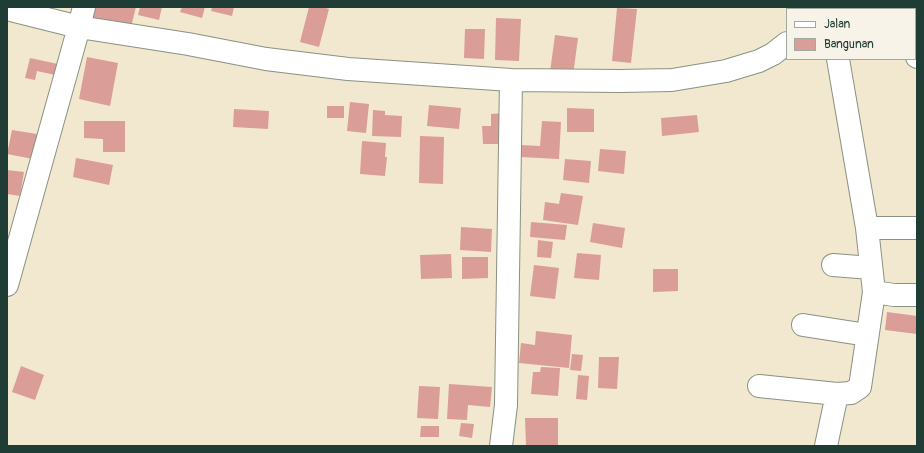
<!DOCTYPE html>
<html>
<head>
<meta charset="utf-8">
<style>
	body { margin:0 }
	#map { position:relative; width:924px; height:453px; overflow:hidden; background:#f1e8cf; font-family:Pangolin,sans-serif }
	canvas { display:block }
	.frame { position:absolute; inset:0; border:8px solid #1f3d34; pointer-events:none }
	.legend { position:absolute; left:786px; top:8px; width:130px; height:52px; box-sizing:border-box; background:#f7f3e8; border:1px solid #a1aaa0; margin:0; padding:5px 7px; list-style:none; font-size:12px; color:#1f3d34 }
	.legend li { display:flex; align-items:center; gap:8px; height:20px }
	.legend b { width:20px; border:1px solid #a1aaa0 }
</style>
</head>
<body>
<div id="map">
<canvas width="924" height="453"></canvas>
<div class="frame"></div>
<ul class="legend">
<li><b style="height:5px;background:#fff"></b>Jalan</li>
<li><b style="height:11px;background:#db9d98"></b>Bangunan</li>
</ul>
</div>
<script>
const g = document.querySelector('canvas').getContext('2d');
g.lineJoin = 'round';
function paint(path, color) {
  g.fillStyle = color;
  g.fill(path, 'evenodd');
}
function toPath(rows) {
  const path = new Path2D();
  for (const r of rows) {
    path.moveTo(r[0], r[1]);
    for (let i = 2; i < r.length; i += 2) path.lineTo(r[i], r[i + 1]);
  }
  return path;
}
function trace(path, color, width, dash) {
  g.strokeStyle = color;
  g.lineWidth = width;
  g.lineCap = dash ? 'butt' : 'round';
  g.setLineDash(dash || []);
  g.stroke(path);
}
paint(toPath([
	[94,7,136,7,131,27,91,18],
	[140,7,162,7,159,20,138,15],
	[182,7,205,7,202,18,180,12],
	[212,7,234,7,232,16,211,11],
	[309,7,322,7,329,9,319,47,300,42],
	[617,8,637,9,631,63,612,61],
	[496,18,521,19,519,61,495,60],
	[465,29,485,29,484,59,464,58],
	[555,35,578,38,573,75,550,72],
	[87,57,118,63,110,106,79,99],
	[30,58,58,64,55,75,37,71,35,80,25,78],
	[350,102,369,104,366,133,347,131],
	[429,105,461,108,459,129,427,126],
	[327,106,344,106,344,118,327,118],
	[567,108,594,109,594,132,567,132],
	[234,109,269,111,268,129,233,127],
	[373,110,385,111,385,115,402,116,401,137,372,136],
	[505,113,506,144,483,144,482,126,491,126,491,114],
	[697,115,699,132,662,136,661,118],
	[84,121,125,121,125,152,103,152,103,139,84,138],
	[542,121,561,122,559,159,520,157,521,145,540,146],
	[12,130,37,134,33,159,7,154],
	[420,136,444,137,443,184,419,183],
	[362,141,386,143,385,157,387,157,385,176,360,174],
	[600,149,626,151,624,174,598,171],
	[76,158,113,165,109,185,73,177],
	[565,159,591,161,589,183,563,180],
	[7,170,24,172,20,196,7,194],
	[561,193,583,196,578,225,543,220,545,202,559,204],
	[531,222,567,225,565,240,530,237],
	[593,223,625,228,622,248,590,242],
	[461,227,492,229,491,252,460,250],
	[538,240,553,242,551,258,537,257],
	[577,253,601,255,599,280,574,278],
	[451,254,452,278,421,279,420,255],
	[462,257,488,257,488,278,462,279],
	[534,265,559,268,555,299,530,296],
	[653,269,678,269,678,291,653,292],
	[887,312,917,316,917,334,885,330],
	[536,331,572,335,569,368,519,363,521,343,535,345],
	[572,354,583,355,581,371,570,370],
	[599,357,619,357,617,389,598,388],
	[21,366,44,375,35,400,12,392],
	[541,367,560,368,558,396,531,394,533,372,540,372],
	[578,375,589,376,587,400,576,399],
	[449,384,492,387,490,407,468,405,467,420,447,419],
	[419,386,440,387,438,419,417,418],
	[525,418,558,418,558,446,526,446],
	[461,423,474,424,472,438,459,436],
	[421,426,439,426,439,437,420,437]
]), '#db9d98');
const minor = toPath([
	[911,7,912,9],
	[7,9,79,27,188,44,266,59,348,69,511,80,620,81,672,80,726,71,759,61,773,54,787,43],
	[841,9,844,7],
	[915,39,917,57],
	[867,228,917,228],
	[833,265,871,268],
	[7,285,79,27,84,7],
	[874,292,894,295,917,295],
	[803,325,867,335],
	[759,386,837,394,851,393,860,387,874,292,867,228,838,59],
	[501,446,506,405,511,80],
	[826,446,837,394]
]);
trace(minor, '#889282', 24);
trace(minor, '#fff', 22);
</script>
</body>
</html>
